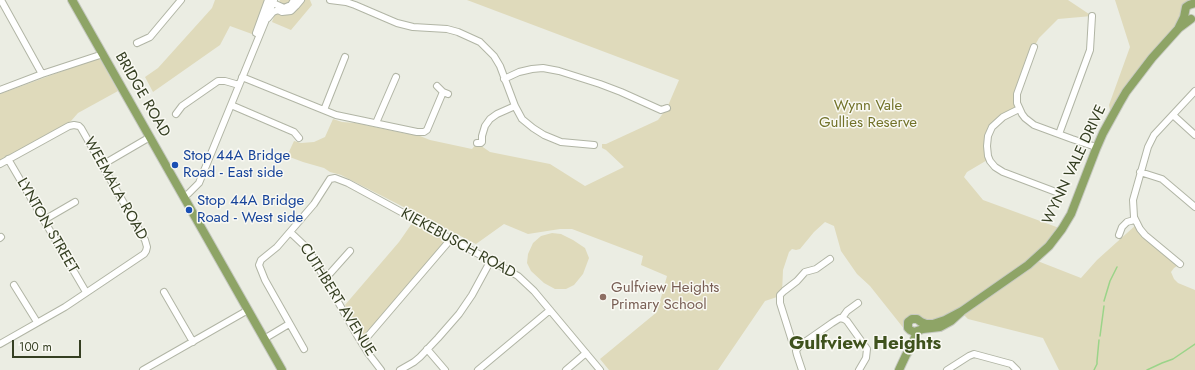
<!DOCTYPE html>
<html>
<head>
<meta charset="utf-8">
<style>
	body { margin:0 }
	#map { position:relative; width:1195px; height:370px; overflow:hidden; background:#ebede3; font-family:Jost,sans-serif }
	canvas { display:block }
	.scale { position:absolute; left:12px; top:340px; width:69px; height:18px; box-sizing:border-box; border:2px solid #353f22; border-top:0; padding-left:5px; font-size:12px; line-height:14px; white-space:nowrap; color:#353f22; -webkit-text-stroke:3px #f9f9f3; paint-order:stroke }
</style>
</head>
<body>
<div id="map">
<canvas width="1195" height="370"></canvas>
<div class="scale">100 m</div>
</div>
<script>
const g = document.querySelector('canvas').getContext('2d');
g.lineJoin = 'round';
function paint(path, color) {
  g.fillStyle = color;
  g.fill(path, 'evenodd');
}
function toPath(rows) {
  const path = new Path2D();
  for (const r of rows) {
    path.moveTo(r[0], r[1]);
    for (let i = 2; i < r.length; i += 2) path.lineTo(r[i], r[i + 1]);
  }
  return path;
}
function trace(path, color, width, dash) {
  g.strokeStyle = color;
  g.lineWidth = width;
  g.lineCap = dash ? 'butt' : 'round';
  g.setLineDash(dash || []);
  g.stroke(path);
}
function label(font, color, halo, rows, align = 'center') {
  g.font = font + ' Jost,sans-serif';
  g.lineWidth = 3;
  g.setLineDash([]);
  g.textBaseline = 'middle';
  g.strokeStyle = halo;
  g.fillStyle = color;
  for (const [text, x, y, turn = 0] of rows) {
    g.save();
    g.translate(x, y);
    g.rotate((+turn || 0) * Math.PI / 180);
    g.textAlign = isNaN(turn) ? turn : align;
    if (halo) g.strokeText(text, 0, 0);
    g.fillText(text, 0, 0);
    g.restore();
  }
}
paint(toPath([
	[215,0,268,0,252,34,230,26,220,45,153,92,145,77,158,68,212,8],
	[280,0,310,0,312,5,291,30,272,22],
	[467,0,1068,0,1092,16,1058,19,1039,38,1034,47,1019,87,1019,109,1003,117,990,131,989,159,967,172,964,177,983,200,1062,229,1035,260,1081,278,1097,260,1137,224,1180,264,1174,268,1171,272,1174,279,1178,283,1195,290,1195,370,1059,370,1043,338,968,319,961,312,937,323,917,319,905,330,870,286,857,274,841,251,834,226,825,222,814,232,800,249,796,250,792,249,789,252,783,270,782,293,780,296,765,301,718,370,609,370,600,359,657,312,667,276,641,265,643,256,572,229,560,229,528,234,504,224,476,244,341,175,330,172,324,168,303,162,287,156,294,141,301,143,314,142,325,137,333,119,342,122,356,123,403,133,420,136,430,140,472,149,477,143,490,152,550,164,585,186,624,167,606,150,602,148,602,144,606,144,658,120,667,108,679,80],
	[1115,0,1191,0,1193,4,1111,116,1109,105,1130,47],
	[98,58,100,59,118,91,78,113,71,121,0,163,0,94],
	[415,219,451,239,365,339,345,305,399,242],
	[552,233,561,234,573,240,585,248,589,258,583,274,574,285,566,289,555,289,544,283,531,271,527,263,528,254,533,243,541,236]
]), '#dfdabb');
trace(toPath([
	[1104,301,1110,281,1117,267],
	[1100,336,1104,306],
	[1094,370,1097,364,1097,361,1099,340],
	[1147,370,1162,363,1173,359,1195,344]
]), '#9bd489', 1.5);
const minor = toPath([
	[1,0,42,74],
	[330,0,346,2,355,5,397,23,413,27,447,29,458,32,480,42,494,56,500,66,515,106,522,119,533,128,544,135,561,142,594,145],
	[270,4,273,3,284,8,291,5,294,0],
	[268,18,273,12,278,10,282,12,291,11,296,6,301,0],
	[256,33,268,0],
	[137,43,150,37,181,0],
	[1034,47,1017,94,1017,103,1022,114,1025,118,1034,125,1072,139,1093,146,1096,149],
	[242,77,336,115,417,132,424,132,427,130,443,92],
	[504,79,519,72,532,69,543,68,559,71,600,84,621,92,661,110,667,108],
	[437,86,443,92,448,94],
	[0,90,42,74,103,54],
	[231,105,294,132,299,138],
	[1019,109,1003,117,992,127,988,136,987,146,988,156,990,161,995,167,1003,172,1056,192],
	[324,110,345,57],
	[176,114,182,106,218,81,225,81,239,85],
	[1173,115,1195,135],
	[376,123,396,77],
	[1059,134,1090,50,1092,16],
	[477,143,481,143,482,142,482,136,485,126,490,119,497,114,515,106],
	[8,159,86,292],
	[0,164,69,126,74,125,79,126,81,128,102,165,145,240,147,247,146,251,144,254,65,307,0,344],
	[102,165,150,137],
	[1140,172,1162,179,1195,207],
	[188,194,199,183,274,0],
	[44,220,75,202],
	[290,232,308,249,358,337,368,353,381,370],
	[1119,235,1122,227,1127,222,1134,220],
	[0,238,1,237],
	[1180,264,1145,235,1140,229,1134,217,1133,200,1148,147,1154,135,1195,91],
	[325,279,350,251],
	[14,285,37,322],
	[164,292,193,342],
	[842,318,847,311,858,303],
	[269,336,289,324],
	[362,343,451,239],
	[798,348,793,343,792,341,780,303,780,295,784,291,797,281,805,272,816,269,830,259],
	[304,349,265,280,259,265,261,260,277,247,314,204,330,179,335,178,348,183,495,263,518,276,534,291,600,370],
	[427,349,445,370],
	[143,370,248,310],
	[400,370,414,362,420,357,438,338,459,314,472,295,491,260],
	[478,370,550,310],
	[566,370,586,353],
	[802,370,797,355,796,351,799,346,832,323,840,318,844,319,847,321,867,349,866,358,859,370],
	[947,370,969,356,974,354,1011,364,1017,370]
]);
const major = toPath([
	[72,0,282,370],
	[1179,27,1184,17,1186,7,1189,5,1195,3],
	[962,311,951,321,940,327,923,329,914,332,910,330,908,328,908,322,912,319,917,319,921,322,926,324,933,324,945,320,962,311,1028,265,1049,246,1062,229,1071,214,1096,149,1103,133,1119,104,1126,92,1152,58,1179,28,1191,19],
	[899,370,906,355,911,347,917,332]
]);
trace(minor, '#b1b5a5', 8);
trace(major, '#c6c9c1', 10);
trace(minor, '#fff', 6);
trace(major, '#8ea466', 8);
for (const [x, y, r, color] of [
	[175,165,4,"#1a4fb4"],
	[189,210,4,"#1a4fb4"],
	[603,297,4,"#8d6e63"]
]) {
  const dot = new Path2D();
  dot.arc(x, y, r, 0, 2 * Math.PI);
  g.fillStyle = color;
  g.fill(dot);
  trace(dot, '#f9f9f3', 1.5);
}
label('15px', '#353f22', '#f9f9f3', [
	["BRIDGE ROAD",142,95,60],
	["WYNN VALE DRIVE",1075,165,-65],
	["WEEMALA ROAD",115,189,61],
	["LYNTON STREET",47,226,60],
	["KIEKEBUSCH ROAD",458,244,29],
	["CUTHBERT AVENUE",337,300,58]
]);
label('15px', '#727229', '#f9f9f3', [
	["Wynn Vale",868,106],
	["Gullies Reserve",868,123]
]);
label('15px', '#164399', '#f9f9f3', [
	["Stop 44A Bridge",183,156],
	["Road - East side",183,173],
	["Stop 44A Bridge",197,201],
	["Road - West side",197,218]
], 'left');
label('15px', '#785e54', '#f9f9f3', [
	["Gulfview Heights",611,288],
	["Primary School",611,305]
], 'left');
label('bold 19px', '#3f521d', '#f9f9f3', [
	["Gulfview Heights",865,344]
]);
</script>
</body>
</html>
